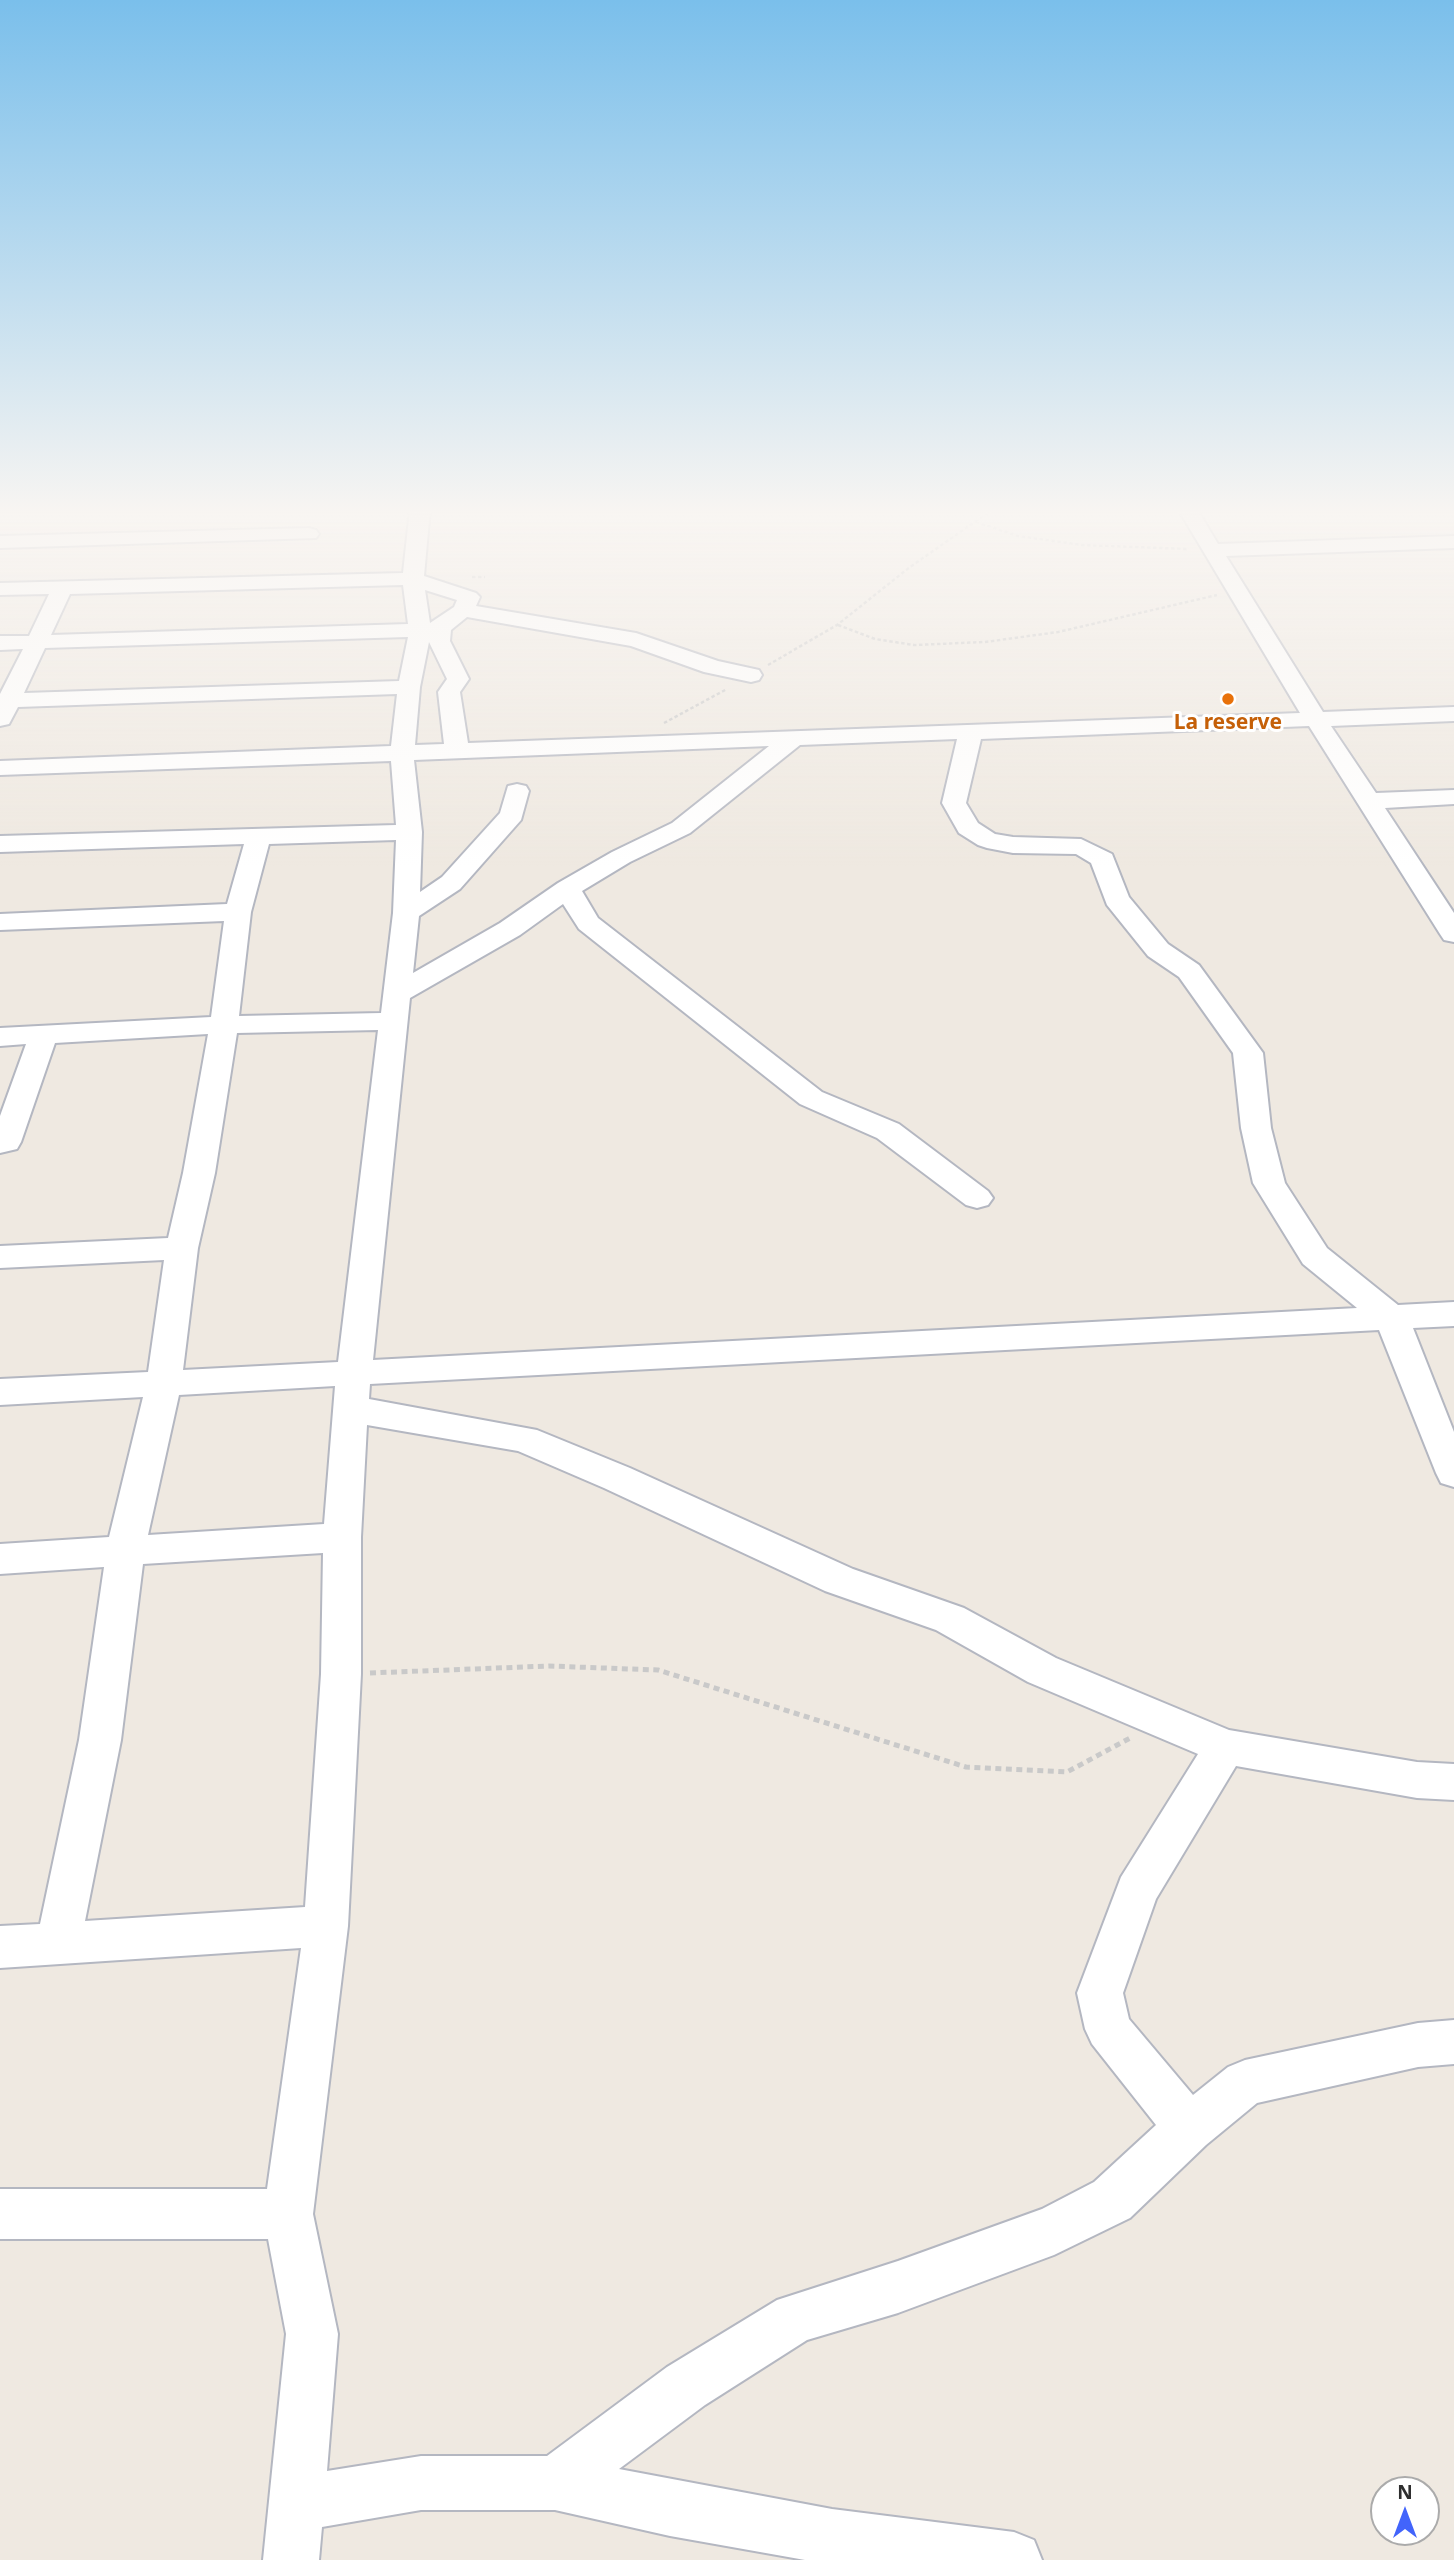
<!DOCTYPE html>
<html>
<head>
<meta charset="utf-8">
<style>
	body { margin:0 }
	#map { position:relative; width:1454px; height:2560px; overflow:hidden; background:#efe9e1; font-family:"Noto Sans",sans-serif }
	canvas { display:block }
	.north { position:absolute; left:1370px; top:2476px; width:70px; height:70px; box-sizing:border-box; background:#fff; border:2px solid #ababab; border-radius:50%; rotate:0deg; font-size:19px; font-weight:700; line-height:28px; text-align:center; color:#2e2e2e }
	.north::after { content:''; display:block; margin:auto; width:24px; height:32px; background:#4264fb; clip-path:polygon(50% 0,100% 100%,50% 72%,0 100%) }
</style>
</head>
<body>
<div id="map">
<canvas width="1454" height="2560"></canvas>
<div class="north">N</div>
</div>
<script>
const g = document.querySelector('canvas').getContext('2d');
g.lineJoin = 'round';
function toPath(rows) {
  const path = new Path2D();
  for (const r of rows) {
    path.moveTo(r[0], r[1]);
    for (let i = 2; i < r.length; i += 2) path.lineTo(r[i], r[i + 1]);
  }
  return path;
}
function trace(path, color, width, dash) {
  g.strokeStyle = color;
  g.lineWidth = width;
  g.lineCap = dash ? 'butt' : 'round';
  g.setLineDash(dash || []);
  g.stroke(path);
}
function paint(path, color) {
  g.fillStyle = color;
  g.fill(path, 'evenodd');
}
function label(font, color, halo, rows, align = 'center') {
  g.font = font + ' "Noto Sans",sans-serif';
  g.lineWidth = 6;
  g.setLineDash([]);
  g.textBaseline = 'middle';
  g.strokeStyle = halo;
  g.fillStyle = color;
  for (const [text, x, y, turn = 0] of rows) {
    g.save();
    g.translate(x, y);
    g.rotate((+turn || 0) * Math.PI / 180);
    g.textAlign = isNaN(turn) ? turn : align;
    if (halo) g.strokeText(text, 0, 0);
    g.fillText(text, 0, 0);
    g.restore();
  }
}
const minor = toPath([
	[410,509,430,509,424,576,476,593,480,597,476,606,636,633,718,661,759,670,762,675,759,680,751,682,704,672,631,646,467,617,451,630,450,641,469,679,460,692,468,743,1300,713,1178,509,1197,509,1218,544,1454,536,1454,548,1226,556,1323,712,1454,707,1454,721,1331,726,1376,793,1454,790,1454,804,1385,808,1454,913,1454,942,1444,940,1440,934,1309,726,981,739,966,803,978,823,995,834,1013,837,1081,839,1112,854,1129,897,1168,944,1199,965,1263,1053,1271,1128,1285,1183,1327,1248,1398,1305,1454,1302,1454,1326,1413,1328,1454,1432,1454,1487,1441,1483,1436,1473,1379,1330,370,1384,369,1399,537,1430,630,1468,853,1569,964,1608,1056,1658,1229,1730,1417,1762,1454,1764,1454,1800,1417,1798,1236,1766,1156,1899,1123,1993,1129,2019,1193,2095,1228,2067,1245,2060,1418,2023,1454,2020,1454,2064,1418,2067,1257,2103,1206,2145,1130,2218,1054,2255,898,2313,807,2340,705,2405,619,2469,832,2509,1014,2532,1034,2540,1042,2560,805,2560,670,2536,555,2510,421,2510,322,2527,319,2560,263,2560,286,2334,268,2239,0,2239,0,2189,267,2189,301,1948,0,1968,0,1926,40,1924,79,1740,104,1567,0,1574,0,1544,109,1537,143,1397,0,1405,0,1379,148,1372,164,1260,0,1268,0,1246,168,1238,183,1173,208,1034,55,1043,21,1142,17,1149,0,1153,0,1116,26,1044,0,1046,0,1028,211,1017,224,921,0,930,0,914,227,904,244,844,0,852,0,836,396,825,391,761,0,775,0,761,391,746,397,694,18,707,9,724,0,726,0,694,23,649,0,650,0,636,29,636,49,594,0,595,0,583,403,573,410,509],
	[403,585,408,624,51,635,70,594,403,585],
	[425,590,457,600,454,607,430,623,425,590],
	[408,637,399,681,24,693,45,648,408,637],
	[429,642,447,679,438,692,444,744,415,745,420,687,429,642],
	[957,739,942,803,959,833,978,845,987,848,1013,853,1076,854,1091,863,1107,905,1148,956,1179,977,1233,1053,1241,1128,1253,1183,1303,1264,1357,1308,373,1360,410,998,520,935,563,904,579,929,800,1104,877,1138,966,1205,977,1208,988,1205,993,1198,988,1191,899,1124,822,1092,598,918,582,891,630,862,690,833,800,745,957,739],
	[769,746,672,823,612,852,558,883,500,923,413,973,419,916,460,889,521,820,529,791,526,786,517,784,508,786,500,813,442,877,420,892,422,832,414,760,769,746],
	[396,840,393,913,381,1013,239,1016,251,912,269,844,396,840],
	[378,1030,338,1362,183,1370,198,1248,215,1173,237,1033,378,1030],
	[335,1386,324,1524,148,1535,179,1395,335,1386],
	[367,1425,518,1451,604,1488,825,1591,936,1630,1028,1682,1198,1754,1121,1877,1077,1993,1085,2029,1092,2044,1156,2125,1094,2182,1042,2209,898,2261,777,2300,667,2367,547,2456,421,2456,327,2471,338,2334,313,2214,348,1926,361,1674,361,1537,367,1425],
	[323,1553,321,1674,305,1907,85,1921,121,1740,143,1564,323,1553],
	[309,528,316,530,319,534,316,538,0,548,0,536,309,528]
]);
trace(minor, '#b4b7c1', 4);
trace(toPath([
	[976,522,1018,536,1082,545,1188,549],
	[472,577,485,577],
	[838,625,875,639,914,645,985,642,1058,632,1217,595],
	[768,665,837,625,910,567,993,509],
	[664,723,727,689]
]), '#c9c9c9', 2.5, [3.5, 2.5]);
trace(toPath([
	[370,1673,549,1666,658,1670,966,1767,1067,1772,1132,1737]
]), '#c9c9c9', 5, [6, 4.5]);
paint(minor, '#fff');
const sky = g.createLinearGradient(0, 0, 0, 868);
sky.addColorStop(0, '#7abfeb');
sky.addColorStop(0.59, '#f8f5f2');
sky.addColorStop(1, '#f8f5f200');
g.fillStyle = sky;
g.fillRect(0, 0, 1454, 868);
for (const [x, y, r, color] of [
	[1228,699,7,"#e8710a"]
]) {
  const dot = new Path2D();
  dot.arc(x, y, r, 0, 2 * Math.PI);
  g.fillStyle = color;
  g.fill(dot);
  trace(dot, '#fff', 2.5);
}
label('bold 21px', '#c56008', '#fff', [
	["La reserve",1228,723]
]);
</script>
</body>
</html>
